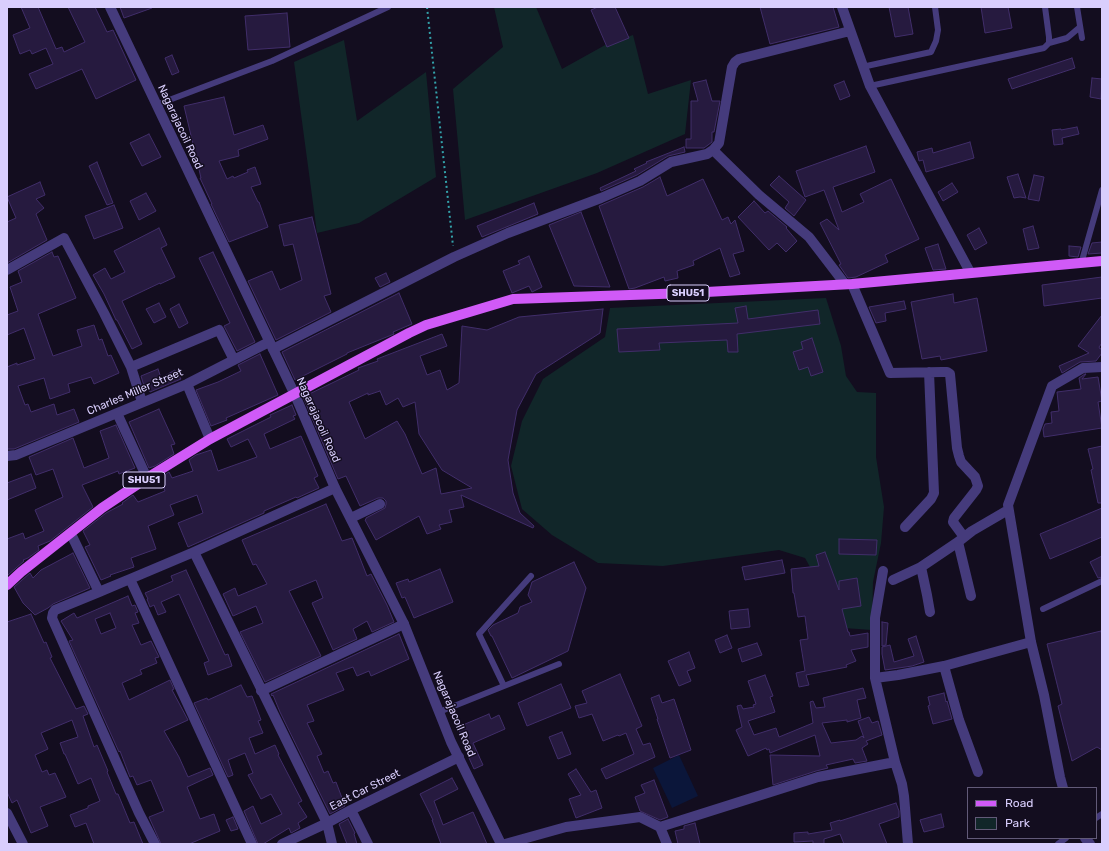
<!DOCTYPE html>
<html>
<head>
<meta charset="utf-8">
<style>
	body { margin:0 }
	#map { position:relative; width:1109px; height:851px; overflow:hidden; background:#130d1f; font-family:Rubik,sans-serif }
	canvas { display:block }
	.frame { position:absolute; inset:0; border:8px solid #d9cefd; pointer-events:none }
	.legend { position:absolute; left:967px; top:787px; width:130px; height:52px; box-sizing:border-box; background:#130d1f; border:1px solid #625a78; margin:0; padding:5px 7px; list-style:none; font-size:12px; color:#d9cefd }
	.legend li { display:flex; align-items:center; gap:8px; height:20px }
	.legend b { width:20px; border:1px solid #625a78 }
</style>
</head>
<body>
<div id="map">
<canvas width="1109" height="851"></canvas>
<div class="frame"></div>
<ul class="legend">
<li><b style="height:5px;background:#d05af7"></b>Road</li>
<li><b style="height:11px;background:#112629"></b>Park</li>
</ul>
</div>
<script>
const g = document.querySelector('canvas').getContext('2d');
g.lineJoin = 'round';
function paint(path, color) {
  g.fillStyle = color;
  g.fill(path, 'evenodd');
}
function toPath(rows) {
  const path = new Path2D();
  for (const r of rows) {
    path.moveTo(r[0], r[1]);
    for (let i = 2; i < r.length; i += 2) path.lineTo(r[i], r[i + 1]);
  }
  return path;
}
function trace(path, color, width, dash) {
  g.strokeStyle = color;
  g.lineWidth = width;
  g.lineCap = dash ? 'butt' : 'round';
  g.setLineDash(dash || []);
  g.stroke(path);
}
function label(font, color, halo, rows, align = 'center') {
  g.font = font + ' Rubik,sans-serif';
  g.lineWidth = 3;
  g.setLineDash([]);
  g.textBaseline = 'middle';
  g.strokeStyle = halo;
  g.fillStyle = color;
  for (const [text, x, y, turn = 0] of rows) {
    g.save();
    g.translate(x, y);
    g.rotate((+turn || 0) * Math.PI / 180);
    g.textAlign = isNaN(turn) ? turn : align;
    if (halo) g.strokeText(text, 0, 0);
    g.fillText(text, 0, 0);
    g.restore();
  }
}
paint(toPath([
	[494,7,536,7,562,69,607,44,633,35,648,94,691,80,685,134,597,173,465,220,453,89,503,47],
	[344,40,357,121,426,72,436,177,359,223,317,233,294,62],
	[826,298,841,346,846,376,857,392,876,393,876,457,884,507,881,543,873,582,872,630,844,628,805,558,779,550,663,566,598,563,552,535,522,509,511,466,522,421,543,379,605,337,610,308]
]), '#112629');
paint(toPath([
	[679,755,698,796,672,808,653,768]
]), '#0b163a');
const building = toPath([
	[21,7,38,7,56,49,62,47,64,52,85,42,68,7,95,7,107,32,113,30,136,80,96,99,82,69,36,89,29,74,53,64,46,48,32,54,30,50,20,54,13,35,30,28,21,7],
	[120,7,152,7,152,8,124,18,120,7],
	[598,7,615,7,629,38,607,47,591,10,598,7],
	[760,7,833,7,839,27,770,44,760,7],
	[889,7,908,7,913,34,895,37,889,7],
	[981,7,1008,7,1012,28,985,33,981,7],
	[287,13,290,47,248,50,245,16,287,13],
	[172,55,179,72,172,75,165,58,172,55],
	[1072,58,1075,68,1012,89,1008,79,1072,58],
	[1092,78,1102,79,1101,99,1090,97,1092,78],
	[706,80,712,101,720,101,714,132,712,132,712,142,704,148,686,148,686,139,691,139,691,101,698,101,693,83,706,80],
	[844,81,850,96,840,100,834,85,844,81],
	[224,97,234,135,263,125,268,139,238,150,239,156,219,161,227,179,233,176,234,178,248,172,247,170,255,167,261,184,251,187,258,202,259,202,268,227,229,242,211,204,212,204,200,178,201,178,184,106,224,97],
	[1077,127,1079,134,1062,138,1063,144,1054,145,1052,130,1061,129,1061,130,1077,127],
	[149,134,161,157,142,166,130,143,149,134],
	[970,142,974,158,926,172,923,160,919,161,917,152,932,148,933,153,970,142],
	[866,146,875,172,833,187,842,212,864,202,860,194,891,179,919,239,885,255,888,262,856,277,848,278,839,265,841,264,820,223,827,219,839,230,824,190,805,197,796,171,866,146],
	[684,147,685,152,668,156,637,175,601,191,600,188,636,171,634,169,647,163,646,162,684,147],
	[97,162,113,203,107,205,89,166,97,162],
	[1018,174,1026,198,1020,197,1014,198,1007,177,1018,174],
	[1034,175,1044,177,1039,201,1028,199,1034,175],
	[779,176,806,200,794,216,785,208,789,202,770,185,779,176],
	[660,177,667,196,703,179,722,220,728,217,731,224,735,220,744,251,733,254,740,274,730,277,720,248,693,261,694,265,677,271,678,278,665,281,664,277,635,288,629,289,599,206,643,187,660,177],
	[40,182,45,195,36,199,44,208,36,214,47,240,7,263,7,222,16,218,7,197,40,182],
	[952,183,958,192,943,201,938,192,952,183],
	[146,193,156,211,139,220,130,201,146,193],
	[754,201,765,213,768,211,787,227,786,228,797,241,786,252,777,243,769,250,738,217,754,201],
	[534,203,538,214,482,237,477,226,534,203],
	[114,205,123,228,94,239,85,216,114,205],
	[581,212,610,287,574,286,549,225,581,212],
	[312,217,331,294,324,296,331,312,276,340,248,281,272,271,280,290,302,280,293,244,284,246,279,225,312,217],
	[1033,226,1039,248,1028,250,1023,229,1033,226],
	[159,228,167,245,161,248,175,277,160,284,160,283,122,301,142,344,132,349,117,320,116,320,104,294,93,275,105,268,111,279,125,272,114,251,159,228],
	[979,228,987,243,975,250,967,235,979,228],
	[1102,242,1102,253,1088,254,1092,243,1102,242],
	[938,244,946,269,933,270,925,248,938,244],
	[1069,246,1081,247,1078,257,1069,256,1069,246],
	[52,252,54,257,58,256,76,298,38,314,53,356,82,346,77,330,94,325,99,340,102,339,108,356,111,355,119,373,94,384,91,377,68,384,70,392,50,399,44,378,18,386,25,405,28,404,31,412,54,404,57,415,74,409,79,422,14,449,7,449,7,367,17,363,17,365,35,359,24,328,7,335,7,315,18,311,10,287,22,282,18,271,52,252],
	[213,252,255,342,237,351,224,326,230,323,199,258,213,252],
	[529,256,542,287,532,292,529,286,512,293,503,271,520,264,518,261,529,256],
	[386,273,390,282,380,287,375,278,386,273],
	[1102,277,1102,298,1044,306,1042,285,1102,277],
	[399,293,412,324,393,332,394,334,347,353,347,354,295,380,282,352,399,293],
	[953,294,954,303,977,298,987,351,941,360,940,356,922,359,911,302,953,294],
	[904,301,906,309,885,313,886,321,876,323,869,307,904,301],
	[159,303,166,317,154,323,146,309,159,303],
	[179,304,188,323,179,328,170,309,179,304],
	[746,306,748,319,818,310,820,324,737,334,738,352,728,352,727,340,659,343,660,350,619,352,617,329,738,323,735,308,746,306],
	[603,309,600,333,536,374,517,410,508,460,513,493,520,513,534,526,533,528,461,495,464,507,449,510,452,522,439,525,441,529,427,534,419,516,376,540,365,520,366,519,366,518,385,508,386,504,386,501,383,498,378,498,360,506,346,476,338,479,303,397,359,370,358,368,378,361,377,359,442,334,447,346,420,356,427,375,440,370,447,390,459,383,462,326,487,330,519,317,603,309],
	[380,391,386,405,398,398,403,407,415,402,419,434,442,470,472,488,441,494,436,468,422,474,405,434,397,421,365,439,349,402,368,393,368,395,380,391],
	[1102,315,1102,343,1099,347,1100,349,1102,348,1102,353,1096,361,1080,362,1062,373,1059,366,1089,353,1078,346,1102,315],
	[812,338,823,372,811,376,808,367,799,370,793,352,803,349,801,342,812,338],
	[260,354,278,395,226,418,227,420,211,426,196,390,218,382,241,371,238,365,260,354],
	[158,369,161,378,175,370,181,379,150,392,148,387,145,389,141,376,158,369],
	[1085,374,1086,374,1082,379,1098,377,1102,401,1098,402,1102,428,1044,437,1043,429,1045,424,1052,423,1051,412,1059,411,1057,392,1081,389,1079,378,1085,374],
	[292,405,296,415,293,416,295,419,264,434,270,449,301,436,318,476,314,478,319,488,297,498,296,497,264,511,264,513,188,547,178,523,203,513,197,495,170,505,174,515,148,526,156,549,131,558,134,567,110,575,111,576,101,580,85,547,90,545,83,531,106,513,123,504,122,503,133,495,138,502,165,491,160,478,169,472,172,478,193,471,189,460,196,455,211,450,218,471,257,457,248,439,231,447,227,439,271,417,270,415,292,405],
	[159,409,175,444,171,445,174,454,155,466,149,468,129,422,159,409],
	[116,425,135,468,119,474,118,471,82,485,93,507,50,541,38,546,39,550,28,558,23,560,24,561,8,575,7,574,7,539,23,533,25,539,44,531,35,510,63,497,53,469,36,475,29,457,73,438,84,468,109,458,100,431,116,425],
	[1102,446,1102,503,1098,503,1091,470,1093,469,1088,449,1102,446],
	[31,474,36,488,7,500,7,483,31,474],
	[326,504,342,541,352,538,367,576,371,574,387,605,394,622,372,632,367,621,353,629,357,639,333,650,312,603,323,598,316,580,289,591,321,656,265,682,240,632,263,623,256,606,233,616,223,594,235,588,238,596,267,584,256,564,253,565,242,540,326,504],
	[1102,508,1102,537,1050,559,1040,534,1102,508],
	[839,539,877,540,876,555,839,554,839,539],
	[825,552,839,590,839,581,857,578,861,606,842,609,848,632,849,632,850,636,868,633,868,647,851,650,856,661,846,665,847,667,806,675,809,685,799,687,796,673,805,671,800,640,808,639,805,616,798,617,794,593,793,593,791,569,819,566,816,555,825,552],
	[73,553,90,588,53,604,48,608,35,615,23,603,14,587,30,573,33,578,41,570,73,553],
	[1102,556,1102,577,1098,578,1090,562,1102,556],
	[782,560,785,573,745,580,742,567,782,560],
	[574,562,586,588,568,651,512,678,492,636,491,636,488,630,493,625,518,613,520,607,532,602,528,595,532,582,574,562],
	[440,569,453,602,414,618,405,597,402,598,396,583,408,579,409,582,440,569],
	[186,570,225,655,228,654,232,666,208,675,204,663,209,661,179,594,161,602,166,612,158,615,154,605,150,607,147,599,148,599,145,593,173,581,171,576,186,570],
	[128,596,132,606,135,605,138,612,135,613,139,623,132,625,141,645,151,641,159,657,155,658,157,663,140,670,142,674,122,683,129,700,170,680,174,689,172,690,188,720,164,731,179,757,188,777,210,768,213,775,187,787,200,819,214,814,220,831,189,844,161,844,149,817,164,811,151,780,137,785,133,776,130,777,120,751,119,752,69,641,73,640,61,621,74,613,77,618,128,596],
	[110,613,116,628,101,634,95,619,110,613],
	[748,609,750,627,731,629,729,611,748,609],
	[31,614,44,643,46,642,52,657,50,658,76,709,84,706,88,714,83,716,94,747,97,745,108,771,107,772,116,794,118,794,130,823,134,822,143,844,94,844,86,823,75,827,70,815,88,808,88,806,100,801,91,778,78,784,65,754,64,754,60,743,78,737,72,720,41,733,48,749,35,755,42,772,47,770,49,775,55,773,66,797,40,807,48,826,31,833,17,800,12,803,7,792,7,622,31,614],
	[882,622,888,623,886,645,882,646,882,622],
	[1101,631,1102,636,1102,750,1097,747,1072,761,1058,706,1062,704,1047,644,1101,631],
	[399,634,409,659,371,676,369,671,357,676,353,667,336,673,344,690,307,705,314,721,307,723,322,754,317,756,324,773,328,771,333,783,336,782,345,806,330,814,280,712,273,695,272,696,271,694,399,634],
	[727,635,732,648,720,653,715,640,727,635],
	[916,636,924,662,912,666,885,670,882,654,882,647,890,645,894,662,914,656,908,639,916,636],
	[757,643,762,655,742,662,738,649,757,643],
	[689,652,695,668,687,671,691,681,679,686,668,661,689,652],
	[620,674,642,726,636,729,643,745,650,743,655,757,606,779,601,769,634,754,626,733,619,736,618,735,603,741,592,714,579,718,575,706,587,703,582,691,620,674],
	[765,675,773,696,770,697,775,712,748,721,754,735,776,728,779,737,813,723,810,702,813,701,816,708,825,707,823,698,863,688,866,698,857,700,861,718,847,722,847,720,822,723,831,743,856,740,862,736,864,738,858,721,869,717,872,723,878,721,882,735,866,741,868,744,862,748,867,761,855,763,853,759,826,765,828,768,816,771,773,785,770,755,820,756,815,735,770,753,769,749,767,750,766,748,748,756,736,730,742,727,737,706,741,705,743,709,754,707,753,705,756,704,748,681,765,675],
	[561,684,571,708,527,726,518,703,561,684],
	[241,685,247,697,252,696,261,720,258,721,263,733,249,738,255,754,275,745,279,754,278,755,302,801,298,803,307,817,298,823,300,828,291,833,289,828,263,844,258,844,244,811,253,806,261,824,282,814,271,794,261,799,248,775,253,773,245,753,228,760,233,775,228,777,194,703,207,698,208,700,241,685],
	[944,693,946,702,947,701,952,719,933,724,928,706,930,705,928,697,944,693],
	[659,695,662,703,674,699,691,750,670,758,657,719,658,719,651,698,659,695],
	[489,714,491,719,499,715,505,729,473,743,483,765,474,769,465,749,466,749,458,727,489,714],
	[562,732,571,754,558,759,549,737,562,732],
	[576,769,591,792,596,790,602,808,576,818,569,799,581,795,568,774,576,769],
	[452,778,458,789,434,801,443,825,473,812,487,844,441,844,432,820,433,820,420,794,452,778],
	[654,780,668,817,660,820,640,811,635,797,645,793,641,785,654,780],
	[896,803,899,811,899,817,879,824,887,844,844,844,840,834,824,839,824,844,813,844,813,841,794,842,794,833,808,832,808,834,832,830,830,823,840,820,840,821,896,803],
	[941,814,944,827,924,832,920,820,941,814],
	[233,817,238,829,231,831,226,820,233,817],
	[348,819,355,833,354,834,357,844,347,844,339,824,348,819],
	[695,823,700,844,678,844,675,831,684,829,684,826,695,823]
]);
paint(building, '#261a3f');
trace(building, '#412e6a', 1);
trace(toPath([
	[427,7,453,246]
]), '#33a3ab', 2, [2, 3]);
trace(toPath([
	[1077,7,1082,38],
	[1049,43,1067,38,1080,27],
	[862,67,931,52,936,41,938,30,935,7],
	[870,86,1044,48,1049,43,1049,37,1045,7],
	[156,105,272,61,388,7],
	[1081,264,1102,190],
	[1043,609,1102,581],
	[504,686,559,664],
	[439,712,504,686,479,634,531,576],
	[1096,818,1102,814],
	[1058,844,1066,838]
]), '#453b7c', 6);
trace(toPath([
	[842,7,870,86,970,272],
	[713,150,759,195,809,237,845,284],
	[7,270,64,238,104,313,131,367,142,402],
	[852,284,890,373,942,372,947,372,950,374,957,448,959,456,961,462,975,477,978,486,976,490,954,518,953,522,964,537],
	[273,349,454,257,508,233,601,198,640,181,671,162,707,154,713,150,719,143,732,67,735,62,739,59,850,31],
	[131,367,219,330,234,360],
	[187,384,210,439],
	[117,413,147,478],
	[7,456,16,455,187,384,269,342],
	[351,518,380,504],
	[905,527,931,499,934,493,929,372],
	[71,534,99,592],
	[958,542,971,596],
	[194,552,327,823,332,844],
	[921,567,927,595,930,612],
	[130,579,252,844],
	[893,580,921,567,958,542,972,531,1008,510],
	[944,666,959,720,978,772],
	[875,678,898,675,944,666,1031,642],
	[261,691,404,624],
	[895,762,902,784,904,796,908,844],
	[1063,788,1060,777,1044,695,1031,642,1008,505,1052,386,1083,368,1102,367],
	[351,810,368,844],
	[660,827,818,777,895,762,875,678,875,618,883,571],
	[1085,838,1090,844],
	[155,844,139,813,52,618,53,613,55,610,99,592,130,579,194,552,335,488],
	[282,844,327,823,351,810,459,757],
	[505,844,566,827,640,817,660,827,667,844]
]), '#453b7c', 10);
trace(toPath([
	[110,7,295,395,335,488,404,624,451,742,501,844],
	[7,813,23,844]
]), '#453b7c', 10);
trace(toPath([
	[7,585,21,572,102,508,147,478,210,439,409,333,426,325,513,299,688,293,852,284,1102,261]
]), '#d05af7', 10);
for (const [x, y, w] of [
	[688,293,42],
	[144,480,42]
]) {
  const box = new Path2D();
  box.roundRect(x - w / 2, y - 8, w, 16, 3);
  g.fillStyle = '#130d1f';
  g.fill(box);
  trace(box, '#d9cefd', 1);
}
label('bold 10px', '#d9cefd', null, [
	["SHU51",688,293],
	["SHU51",144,480]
]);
label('11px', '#d9cefd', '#130d1f', [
	["Nagarajacoil Road",180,127,65],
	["Charles Miller Street",135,392,-23],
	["Nagarajacoil Road",318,420,66],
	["Nagarajacoil Road",454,714,67],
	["East Car Street",365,790,-27]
]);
</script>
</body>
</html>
